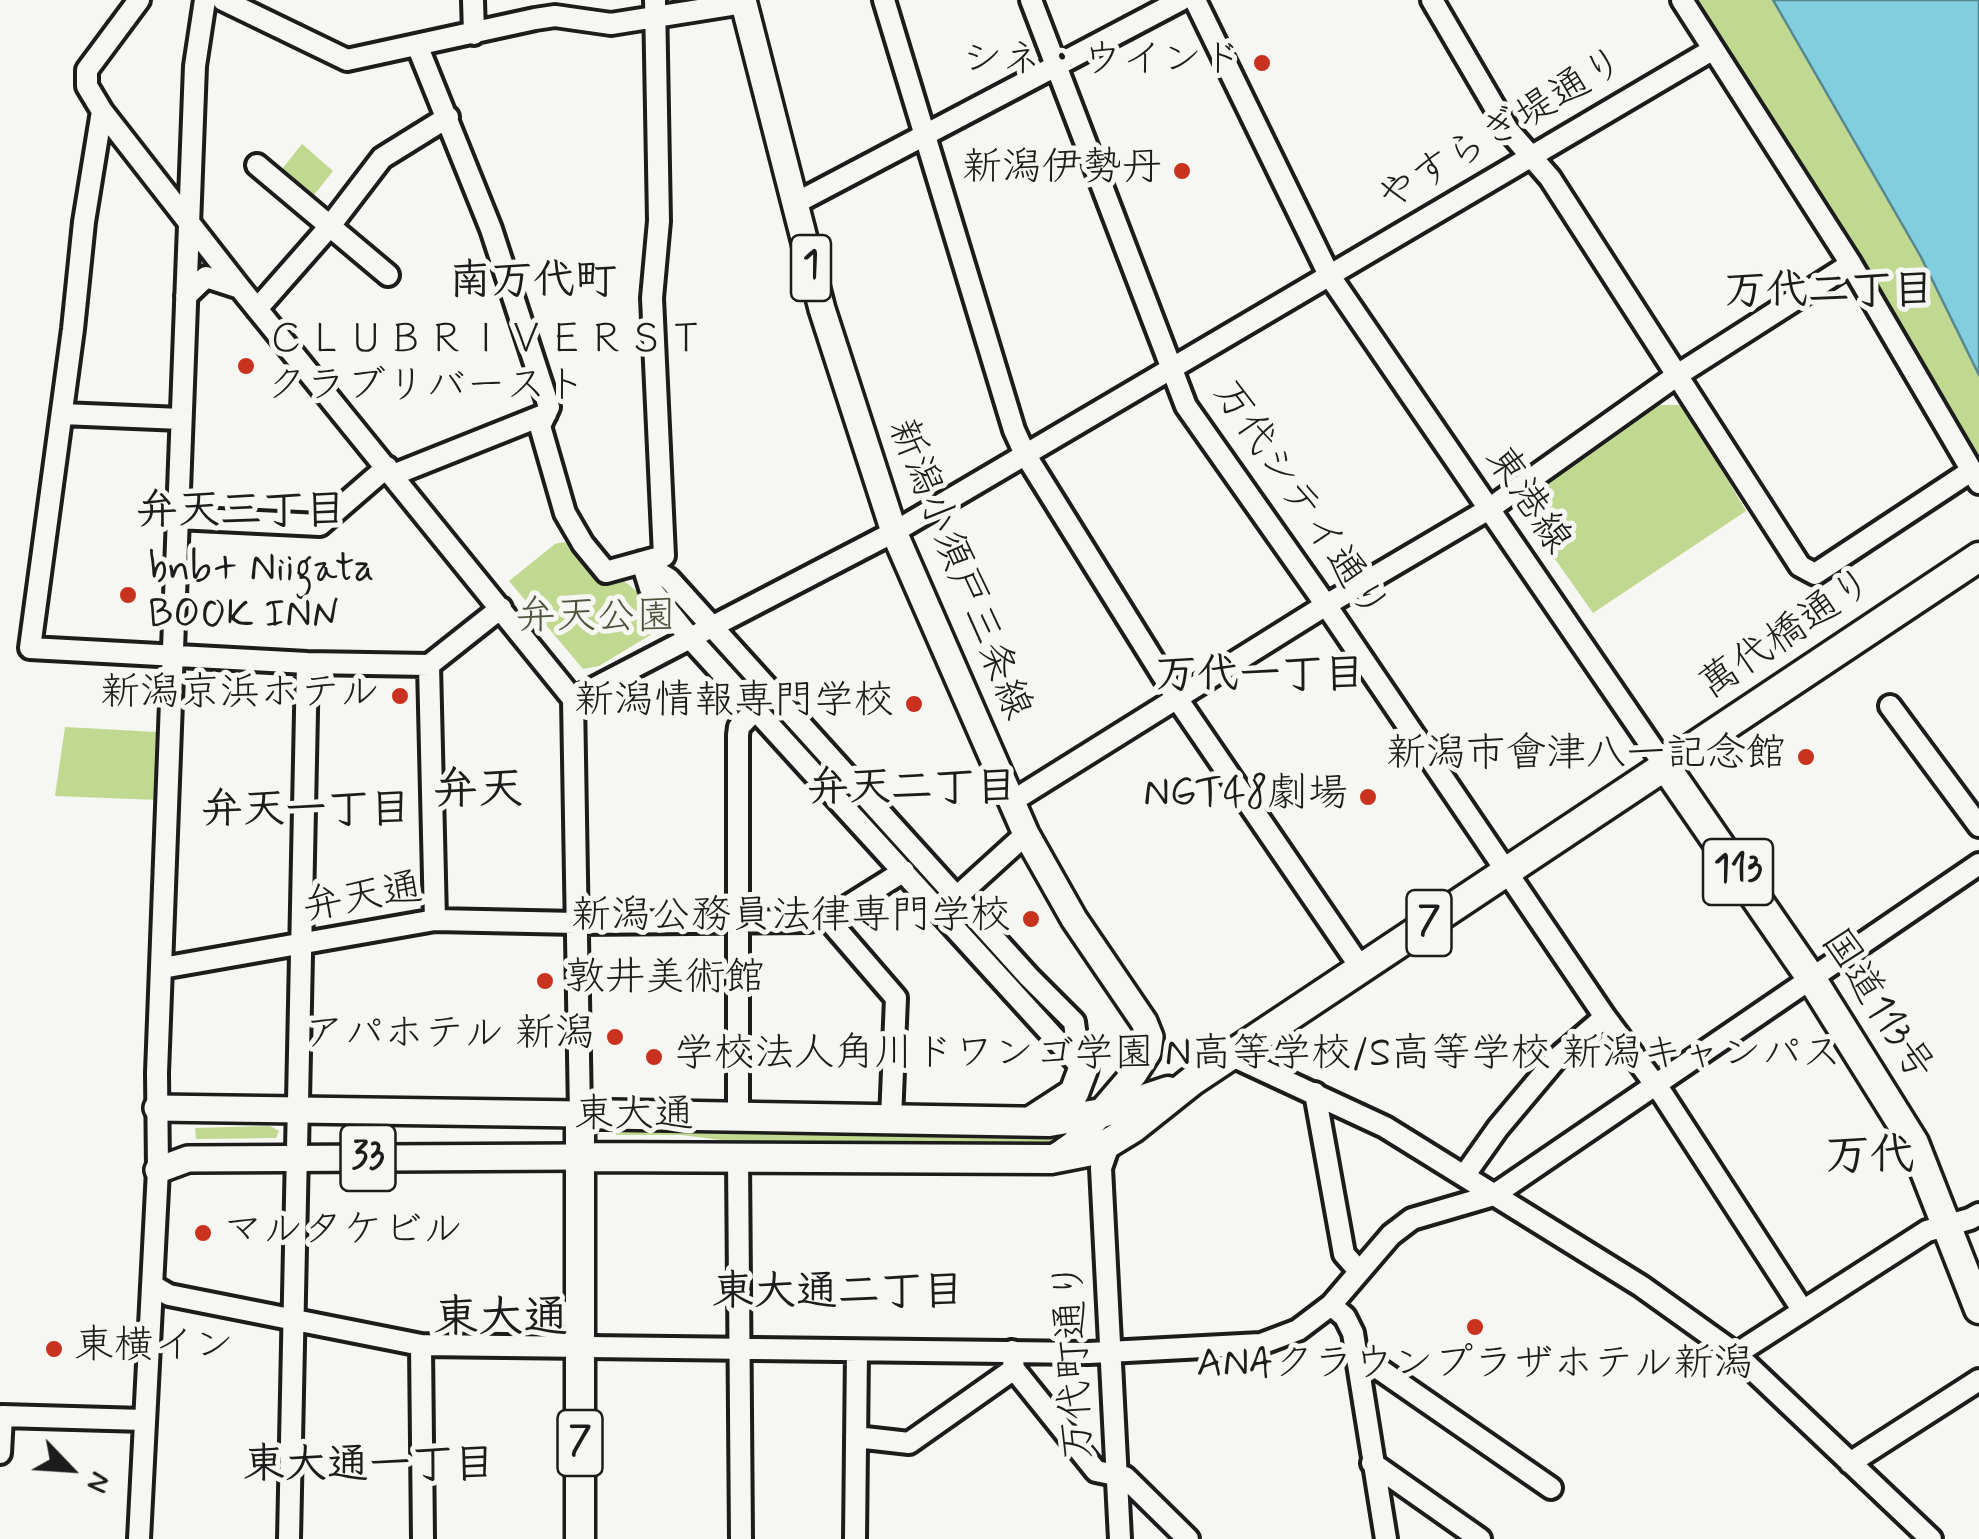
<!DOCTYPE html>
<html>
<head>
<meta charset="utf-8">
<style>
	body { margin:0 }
	#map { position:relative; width:1979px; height:1539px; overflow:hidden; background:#f6f6f2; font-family:Mynerve,sans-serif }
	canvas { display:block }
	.north { position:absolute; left:20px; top:1419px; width:100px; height:100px; -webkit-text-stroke:8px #f6f6f2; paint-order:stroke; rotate:115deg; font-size:28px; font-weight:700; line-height:40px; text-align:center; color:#1c1c1c }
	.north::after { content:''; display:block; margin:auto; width:35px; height:45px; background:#1c1c1c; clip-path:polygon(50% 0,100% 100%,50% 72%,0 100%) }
</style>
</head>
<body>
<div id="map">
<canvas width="1979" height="1539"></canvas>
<div class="north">N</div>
</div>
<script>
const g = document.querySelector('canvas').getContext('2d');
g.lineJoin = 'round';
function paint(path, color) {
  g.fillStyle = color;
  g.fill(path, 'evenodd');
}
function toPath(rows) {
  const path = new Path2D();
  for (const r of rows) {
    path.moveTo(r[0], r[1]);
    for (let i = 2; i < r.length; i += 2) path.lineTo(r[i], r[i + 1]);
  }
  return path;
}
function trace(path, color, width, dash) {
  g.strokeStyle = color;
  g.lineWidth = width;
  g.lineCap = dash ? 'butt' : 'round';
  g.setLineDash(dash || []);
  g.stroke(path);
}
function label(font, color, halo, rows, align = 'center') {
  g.font = font + ' Mynerve,"Klee One",sans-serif';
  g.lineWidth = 10;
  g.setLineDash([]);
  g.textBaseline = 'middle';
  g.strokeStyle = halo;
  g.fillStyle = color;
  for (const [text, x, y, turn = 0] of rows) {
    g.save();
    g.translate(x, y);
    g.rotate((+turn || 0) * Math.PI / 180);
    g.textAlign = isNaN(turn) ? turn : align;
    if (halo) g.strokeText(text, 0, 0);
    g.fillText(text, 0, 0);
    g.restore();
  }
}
paint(toPath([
	[1693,0,1773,0,1921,257,1979,375,1979,464,1911,341],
	[302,144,333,171,311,199,278,174],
	[1656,405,1684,405,1746,511,1593,613,1519,508,1517,499],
	[564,542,628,584,672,622,599,666,583,669,509,581,555,544],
	[65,727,157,732,158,800,55,796],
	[270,1126,279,1131,276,1138,196,1139,195,1128],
	[616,1128,1062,1130,1063,1140,1051,1146,730,1141,681,1135,616,1135]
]), '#c0d88f');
const water = toPath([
	[1773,0,1979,0,1979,375,1921,257,1773,0]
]);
paint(water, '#80cede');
trace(water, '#588790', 2.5);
const minor = toPath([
	[139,0,87,70,87,86,102,111,240,288,573,699,580,1114],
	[223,0,347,60,535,19,555,16,611,24,743,3],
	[473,0,474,34],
	[884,0,1014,430,1025,454,1178,700,1361,968],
	[1031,0,1186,406,1326,605,1605,1017,1663,1095,1803,1311],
	[1195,0,1329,275,1665,766],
	[1432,0,1508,130,1550,178,1800,566,1815,574,1971,471],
	[1682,0,1851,264,1979,483],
	[417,45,491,229,549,407,540,426,565,513,583,544,606,572,664,556,652,298,659,221,655,0],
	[102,111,84,222,73,329,30,648,307,663,429,665,501,608],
	[257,165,388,275],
	[794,204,1181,0],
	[186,296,206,277,240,288],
	[257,309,330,226,382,158,448,117],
	[62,414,181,419],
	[393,475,546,414],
	[177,518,320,525,387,467],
	[642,562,650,588,690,638,1083,1069],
	[642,562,669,579,1029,977,1074,1022,1076,1038,1066,1045,1060,1044],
	[429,665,435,920],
	[573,699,894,532,1712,50],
	[1890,706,1979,826],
	[1011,802,1326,605,1489,509,1679,374,1851,264],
	[950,903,1026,834],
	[826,917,896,998,891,1119],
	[162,968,435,920,577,923,809,921,848,906,904,871],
	[1230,1055,1385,1127,1641,1286,1736,1354,1931,1539],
	[1315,1093,1344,1254,1359,1271],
	[738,1117,738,735,739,727,756,709],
	[1111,1139,1101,1168,1120,1539],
	[738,1158,741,1539],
	[1464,1176,1498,1128,1556,1059,1605,1017],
	[152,1285,169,1295,421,1345,1089,1353,1261,1344,1298,1330,1331,1305,1391,1235,1412,1219,1494,1195,1979,864],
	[1331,1305,1345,1317,1353,1333,1386,1539],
	[421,1345,423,1539],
	[1012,1351,1014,1369,1096,1471,1125,1477,1188,1539],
	[1356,1353,1551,1488],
	[1736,1354,1927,1231,1970,1219,1979,1214],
	[856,1437,909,1443,1014,1369],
	[0,1453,2,1416,144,1420],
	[1372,1463,1480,1539],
	[1850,1463,1979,1380],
	[139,1539,158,1170,157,1073,195,66,205,0],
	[289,1539,307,663],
	[855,1539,857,1351]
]);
const major = toPath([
	[743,0,822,309,894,532,1026,834,1074,919,1144,1022,1150,1037,1148,1052,1134,1074,1074,1144,1054,1158],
	[157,1108,580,1114],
	[158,1170,188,1159,580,1157]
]);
const highway = toPath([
	[1665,766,1811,978,1914,1143,1979,1309],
	[1034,1119,1074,1093,1083,1069],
	[580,1157,1051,1159,1097,1150,1133,1128,1192,1081,1979,557],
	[580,1539,580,1114,1049,1122,1102,1113,1168,1091]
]);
trace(minor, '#1c1c1c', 28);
trace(major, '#1c1c1c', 32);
trace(highway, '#1c1c1c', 35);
trace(minor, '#f6f6f2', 20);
trace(major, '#f6f6f2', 25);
trace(highway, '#f6f6f2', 28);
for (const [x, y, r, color] of [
	[1262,63,10,"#c8321e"],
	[1182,171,10,"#c8321e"],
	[246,366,10,"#c8321e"],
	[128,595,10,"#c8321e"],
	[400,696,10,"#c8321e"],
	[914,704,10,"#c8321e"],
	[1806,757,10,"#c8321e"],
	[1368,797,10,"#c8321e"],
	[1031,919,10,"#c8321e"],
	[545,981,10,"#c8321e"],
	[615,1037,10,"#c8321e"],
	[654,1057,10,"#c8321e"],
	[203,1233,10,"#c8321e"],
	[1475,1327,10,"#c8321e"],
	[54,1349,10,"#c8321e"]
]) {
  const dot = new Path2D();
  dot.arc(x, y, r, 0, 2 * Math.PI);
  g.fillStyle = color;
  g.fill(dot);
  trace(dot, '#f6f6f2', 4);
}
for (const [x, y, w] of [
	[811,268,40],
	[1738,872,70],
	[1429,923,45],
	[368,1158,55],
	[580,1443,45]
]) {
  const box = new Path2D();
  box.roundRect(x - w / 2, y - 33, w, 66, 8);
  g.fillStyle = '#f6f6f2';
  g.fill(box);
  trace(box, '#1c1c1c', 2.5);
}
label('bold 38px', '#1c1c1c', null, [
	["1",811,268],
	["113",1738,872],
	["7",1429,923],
	["33",368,1158],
	["7",580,1443]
]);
label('40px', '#1c1c1c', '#f6f6f2', [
	["シネ・ウインド",1242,63],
	["新潟伊勢丹",1162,171],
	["ＣＬＵＢＲＩＶＥＲＳＴ",266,343,"left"],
	["クラブリバースト",266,389,"left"],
	["bnb+ Niigata",148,572,"left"],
	["BOOK INN",148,618,"left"],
	["新潟京浜ホテル",380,696],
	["新潟情報専門学校",894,704],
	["新潟市會津八一記念館",1786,757],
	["NGT48劇場",1348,797],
	["新潟公務員法律専門学校",1011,919],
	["敦井美術館",565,981,"left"],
	["アパホテル 新潟",595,1037],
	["学校法人角川ドワンゴ学園 N高等学校/S高等学校 新潟キャンパス",674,1057,"left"],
	["マルタケビル",223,1233,"left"],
	["東横イン",74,1349,"left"],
	["ANAクラウンプラザホテル新潟",1475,1367,"center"]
], 'right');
label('40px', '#1c1c1c', '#f6f6f2', [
	["やすらぎ堤通り",1503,132,-31],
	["東港線",1526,501,56],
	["万代シテイ通り",1298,502,56],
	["新潟小須戸三条線",957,570,68],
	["萬代橋通り",1788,636,-34],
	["弁天通",363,900,-10],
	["国道113号",1875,1006,57],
	["東大通",634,1118],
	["万代町通り",1077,1360,-93]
]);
label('40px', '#4d543e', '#f6f6f2', [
	["弁天公園",596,620]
]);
label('bold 42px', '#1c1c1c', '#f6f6f2', [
	["南万代町",533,284],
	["万代二丁目",1829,294],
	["弁天三丁目",241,514],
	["万代一丁目",1260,678],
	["弁天二丁目",912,791],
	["弁天一丁目",306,813],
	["東大通二丁目",838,1295],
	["東大通一丁目",369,1468]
]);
label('bold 45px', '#1c1c1c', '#f6f6f2', [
	["弁天",478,794],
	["万代",1870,1160],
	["東大通",501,1322]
]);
</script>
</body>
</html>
